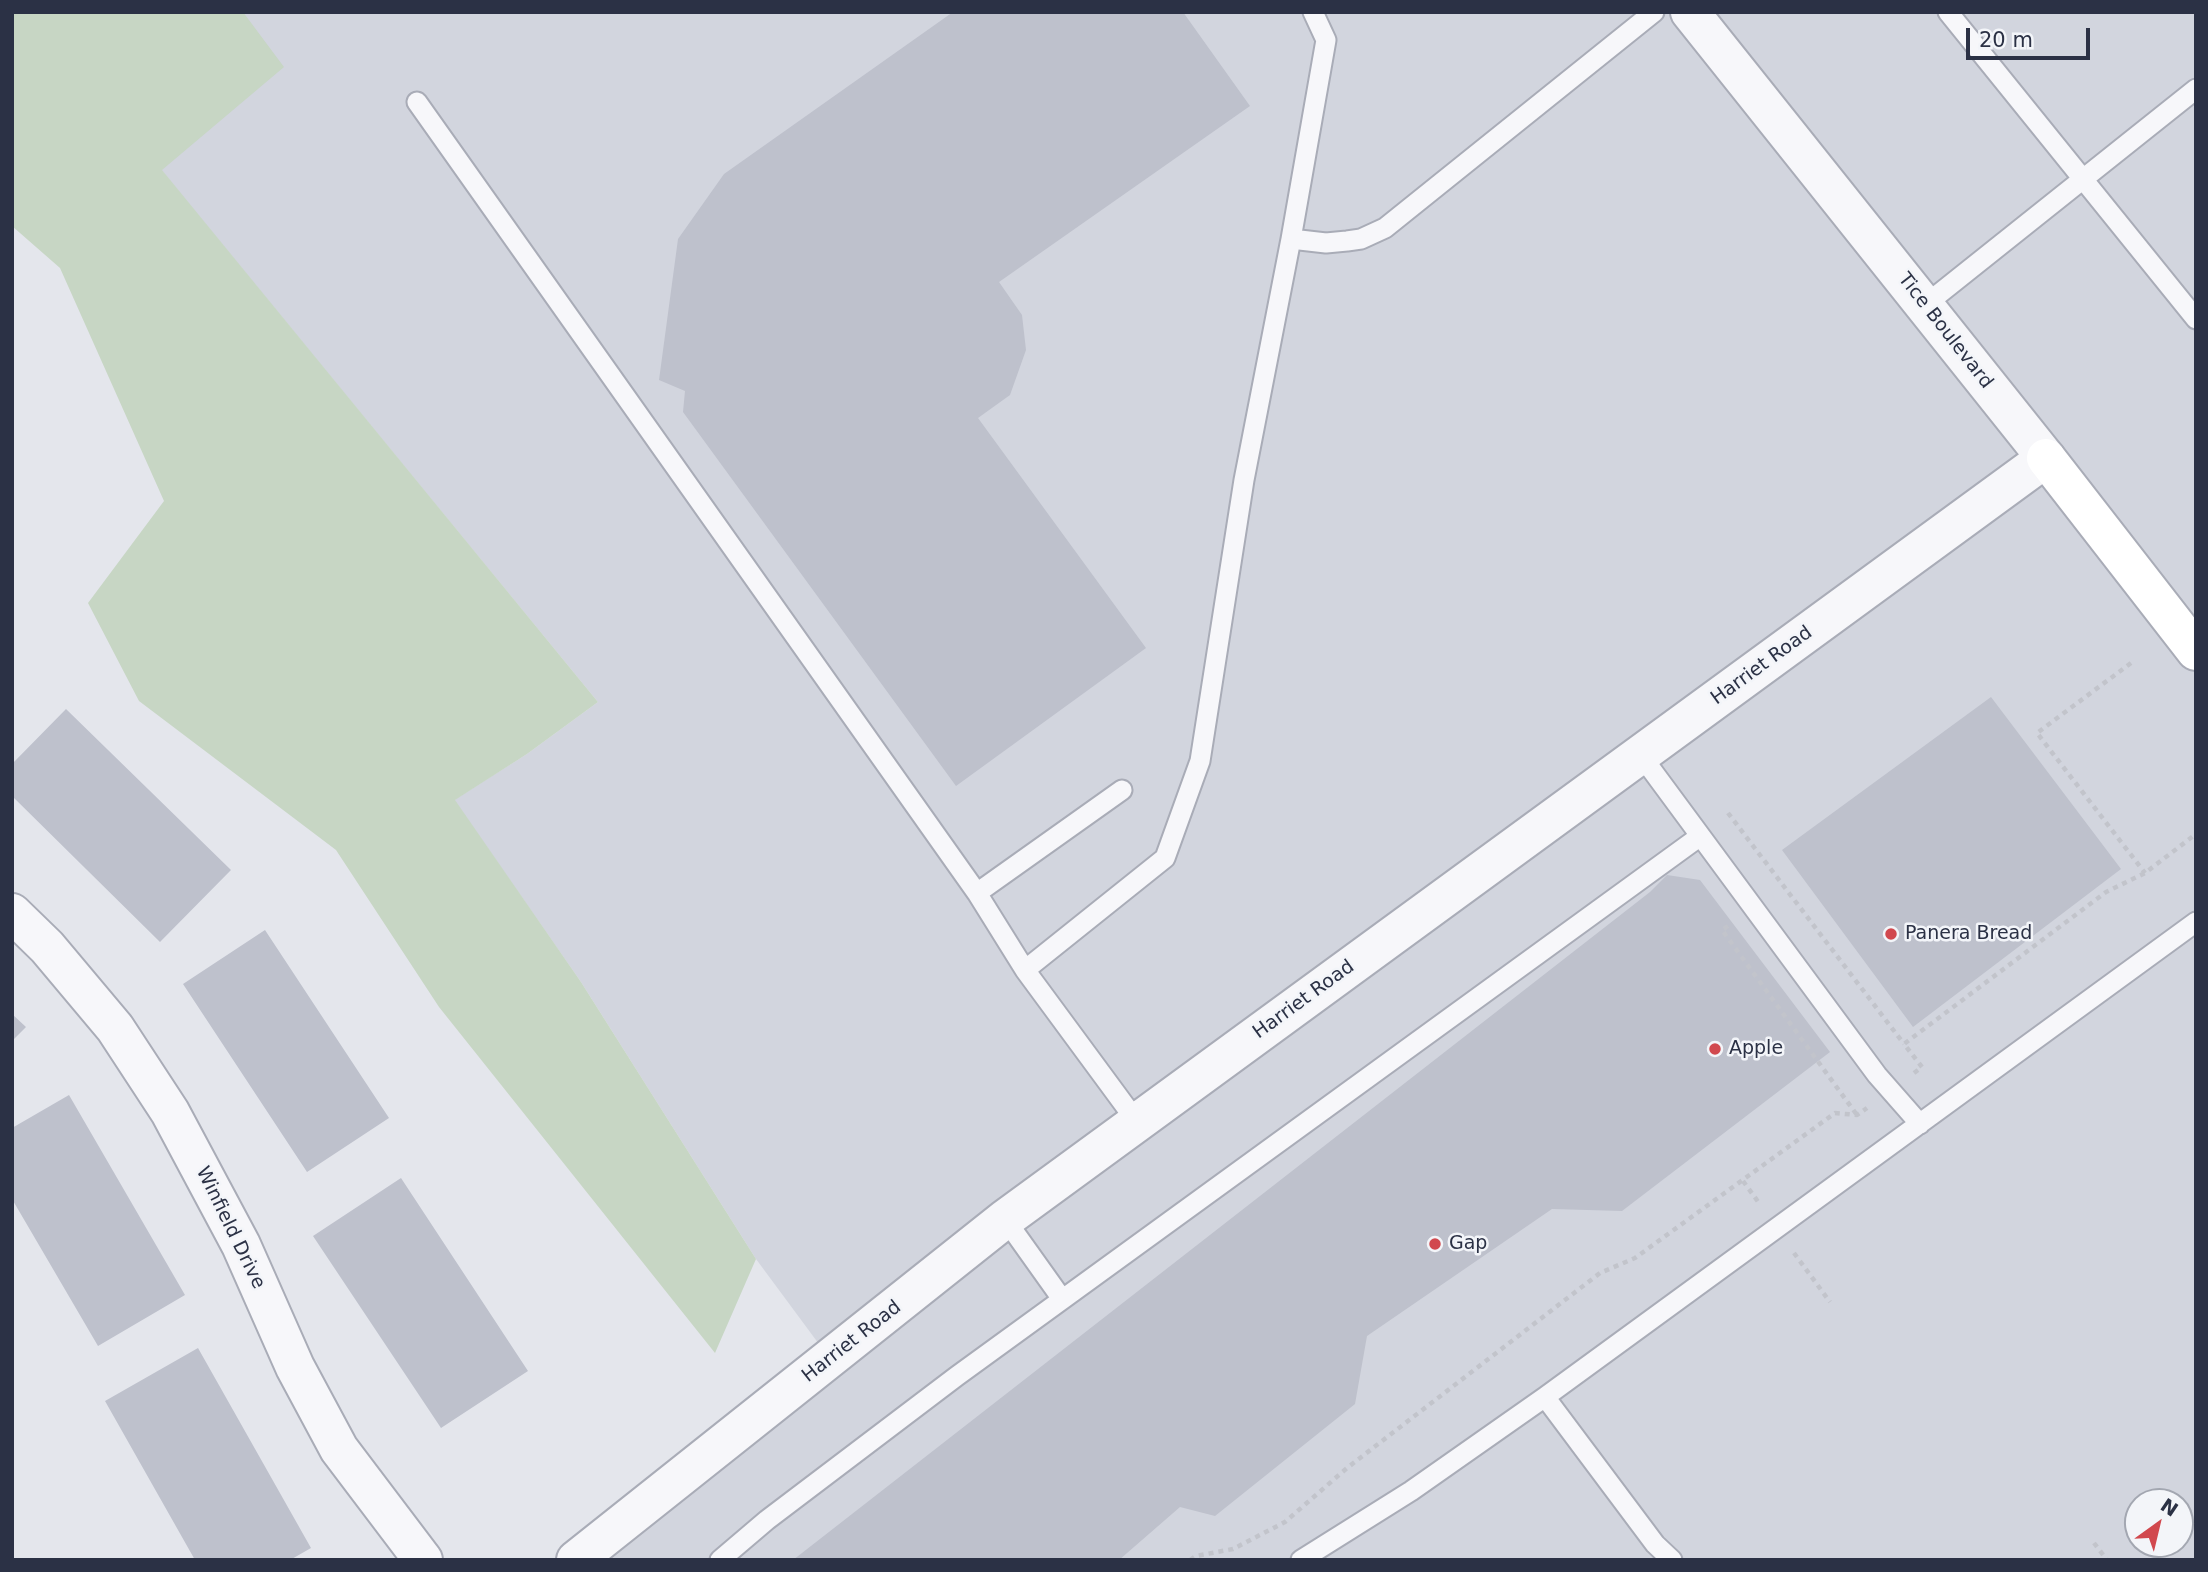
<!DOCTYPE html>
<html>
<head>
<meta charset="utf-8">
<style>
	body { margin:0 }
	#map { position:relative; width:2208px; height:1572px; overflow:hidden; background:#e4e6ec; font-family:"DejaVu Sans",sans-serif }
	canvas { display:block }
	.frame { position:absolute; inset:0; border:14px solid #2b3145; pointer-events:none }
	.north { position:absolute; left:2124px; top:1488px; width:70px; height:70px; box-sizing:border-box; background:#f3f5f9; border:2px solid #a3a7b1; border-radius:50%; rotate:34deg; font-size:19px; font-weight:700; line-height:28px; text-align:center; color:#2b3145 }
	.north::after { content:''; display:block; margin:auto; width:24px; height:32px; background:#d1484e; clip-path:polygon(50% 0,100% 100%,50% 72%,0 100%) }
	.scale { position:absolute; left:1966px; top:28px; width:124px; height:32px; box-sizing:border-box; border:4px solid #2b3145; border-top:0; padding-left:9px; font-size:21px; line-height:24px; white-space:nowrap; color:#2b3145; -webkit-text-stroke:5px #f3f5f9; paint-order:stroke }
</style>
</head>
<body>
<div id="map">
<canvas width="2208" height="1572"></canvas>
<div class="frame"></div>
<div class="north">N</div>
<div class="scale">20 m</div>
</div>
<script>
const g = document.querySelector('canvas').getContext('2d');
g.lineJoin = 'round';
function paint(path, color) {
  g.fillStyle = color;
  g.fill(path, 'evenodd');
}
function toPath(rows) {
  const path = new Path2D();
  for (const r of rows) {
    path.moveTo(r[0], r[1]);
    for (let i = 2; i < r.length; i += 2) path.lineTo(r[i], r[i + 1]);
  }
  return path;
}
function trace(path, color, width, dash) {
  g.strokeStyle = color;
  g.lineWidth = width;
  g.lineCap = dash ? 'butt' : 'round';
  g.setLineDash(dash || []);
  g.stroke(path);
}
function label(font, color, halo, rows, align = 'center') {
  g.font = font + ' "DejaVu Sans",sans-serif';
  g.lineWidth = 5;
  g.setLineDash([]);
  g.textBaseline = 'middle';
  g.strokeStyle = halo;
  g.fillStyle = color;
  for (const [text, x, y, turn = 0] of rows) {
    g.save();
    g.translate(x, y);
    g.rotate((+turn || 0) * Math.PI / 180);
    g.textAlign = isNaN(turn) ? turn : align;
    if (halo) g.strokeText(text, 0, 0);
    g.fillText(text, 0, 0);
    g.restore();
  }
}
paint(toPath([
	[12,12,2196,12,2196,1560,576,1560,830,1359,756,1259,581,982,454,800,527,754,598,702,161,170],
	[2138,1502,2180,1502,2180,1544,2138,1544]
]), '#d2d5de');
paint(toPath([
	[12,12,243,12,284,67,162,170,598,702,527,754,455,800,581,982,756,1259,715,1353,439,1007,336,850,139,701,88,603,164,501,60,268,12,226]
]), '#c7d6c4');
paint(toPath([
	[953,12,1183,12,1250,106,999,282,1022,315,1026,350,1010,395,978,418,1146,648,956,786,683,412,685,391,659,380,678,239,724,174],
	[1991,697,2121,869,1913,1027,1782,850],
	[66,709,231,870,160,942,12,796,12,764],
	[1667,875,1700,880,1830,1052,1622,1211,1552,1209,1367,1336,1355,1404,1215,1516,1180,1507,1119,1560,793,1560,1650,892],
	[265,930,389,1118,307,1172,183,984],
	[12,1014,26,1027,12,1041],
	[69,1095,185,1295,98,1346,12,1199,12,1128],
	[401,1178,528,1371,441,1428,313,1236],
	[198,1348,311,1548,290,1560,195,1560,105,1401]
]), '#bec1cc');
const lane = toPath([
	[1948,12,2196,319],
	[417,102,977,893],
	[1291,239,1326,243,1347,241,1361,239,1385,228,1654,12],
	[1925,305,2196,89],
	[1640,754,1877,1075,1920,1124],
	[1025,970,977,893,1122,790],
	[1137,1122,1025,970,1165,858,1200,761,1244,480,1291,239,1326,40,1313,12],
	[1005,1219,1062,1299],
	[1545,1397,1655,1544,1672,1560],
	[720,1560,767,1520,957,1376,1699,837],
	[1301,1560,1411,1491,1545,1397,2196,922]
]);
const street = toPath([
	[12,913,47,947,115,1028,170,1112,241,1245,295,1367,339,1449,423,1560],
	[576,1560,1005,1219,2046,458,1690,12]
]);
const secondary = toPath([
	[2046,458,2196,651]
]);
trace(lane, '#a9acb7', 23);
trace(street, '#a9acb7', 42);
trace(secondary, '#a9acb7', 42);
trace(toPath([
	[2131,663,2037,733,2145,873],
	[1728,813,1904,1044],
	[1728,926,1722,930,1857,1115],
	[1914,1073,1922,1067,1904,1044,2106,892,2145,873,2196,834],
	[1743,1181,1759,1203],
	[1794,1253,1830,1302],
	[2094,1543,2107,1560],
	[1190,1560,1196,1556,1233,1549,1285,1522,1347,1468,1600,1273,1635,1258,1835,1113,1857,1115,1867,1108]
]), '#c2c4cb', 4.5, [5, 5]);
trace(lane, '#f7f7fa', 19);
trace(street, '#f7f7fa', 38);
trace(secondary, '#fff', 38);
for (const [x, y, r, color] of [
	[1891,934,7,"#d1484e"],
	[1715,1049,7,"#d1484e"],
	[1435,1244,7,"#d1484e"]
]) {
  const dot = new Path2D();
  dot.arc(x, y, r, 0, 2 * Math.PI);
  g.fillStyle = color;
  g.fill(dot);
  trace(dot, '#f3f5f9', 2.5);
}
label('19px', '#2b3145', '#f3f5f9', [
	["Tice Boulevard",1945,331,52],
	["Harriet Road",1762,666,-36],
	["Harriet Road",1304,1000,-36],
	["Winfield Drive",230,1228,64],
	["Harriet Road",852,1342,-38]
]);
label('19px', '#2b3145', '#f3f5f9', [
	["Panera Bread",1905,934],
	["Apple",1729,1049],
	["Gap",1449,1244]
], 'left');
</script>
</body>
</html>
